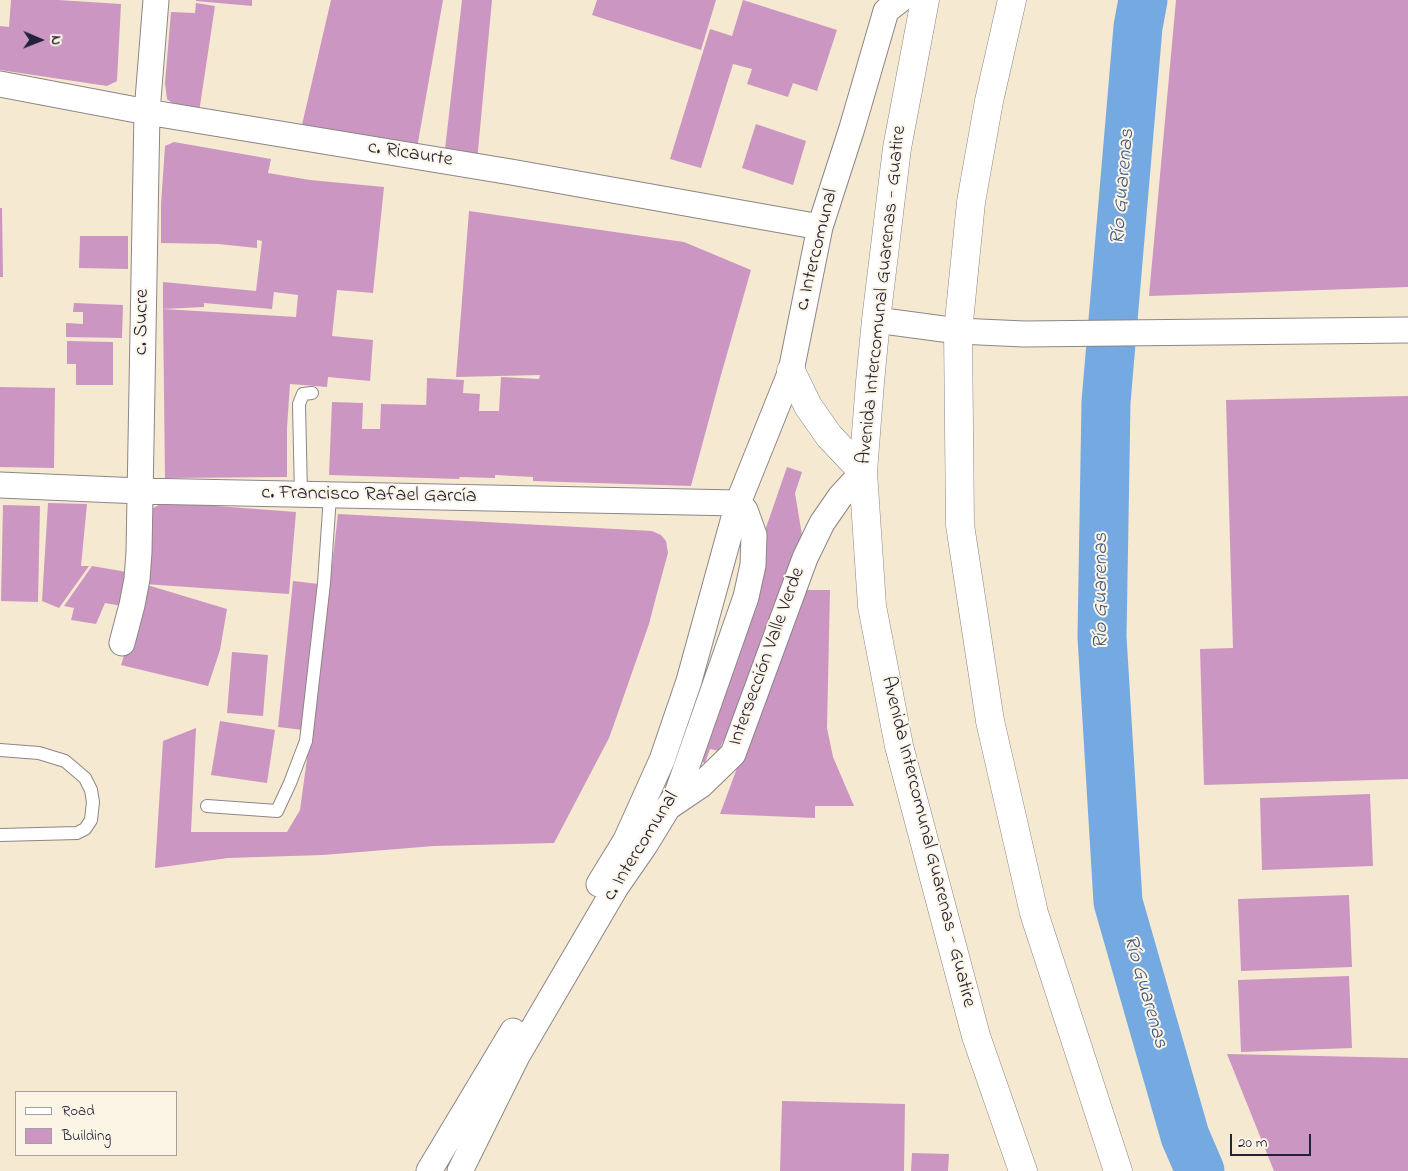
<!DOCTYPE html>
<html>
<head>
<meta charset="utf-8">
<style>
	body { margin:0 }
	#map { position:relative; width:1408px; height:1171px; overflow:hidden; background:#f6e9d1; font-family:"Indie Flower",sans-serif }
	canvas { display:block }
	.legend { position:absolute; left:15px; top:1091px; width:162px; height:65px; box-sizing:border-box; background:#fcf5e5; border:1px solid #a5a1a1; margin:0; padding:6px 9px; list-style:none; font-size:15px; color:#22223b }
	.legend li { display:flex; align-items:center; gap:10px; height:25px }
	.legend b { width:25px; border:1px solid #a5a1a1 }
	.north { position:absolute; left:15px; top:15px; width:50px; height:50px; -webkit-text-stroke:4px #fcf5e5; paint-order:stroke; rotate:91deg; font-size:14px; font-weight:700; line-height:20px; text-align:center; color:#22223b }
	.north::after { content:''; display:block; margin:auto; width:18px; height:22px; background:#22223b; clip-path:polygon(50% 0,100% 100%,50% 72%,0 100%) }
	.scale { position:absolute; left:1230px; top:1134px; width:81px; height:22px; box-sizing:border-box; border:2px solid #22223b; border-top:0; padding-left:6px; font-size:15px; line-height:18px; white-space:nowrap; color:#22223b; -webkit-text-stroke:4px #fcf5e5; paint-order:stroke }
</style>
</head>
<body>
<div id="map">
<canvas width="1408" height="1171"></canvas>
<ul class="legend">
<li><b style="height:6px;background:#fff"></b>Road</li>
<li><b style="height:14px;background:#cc96c2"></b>Building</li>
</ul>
<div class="north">N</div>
<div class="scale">20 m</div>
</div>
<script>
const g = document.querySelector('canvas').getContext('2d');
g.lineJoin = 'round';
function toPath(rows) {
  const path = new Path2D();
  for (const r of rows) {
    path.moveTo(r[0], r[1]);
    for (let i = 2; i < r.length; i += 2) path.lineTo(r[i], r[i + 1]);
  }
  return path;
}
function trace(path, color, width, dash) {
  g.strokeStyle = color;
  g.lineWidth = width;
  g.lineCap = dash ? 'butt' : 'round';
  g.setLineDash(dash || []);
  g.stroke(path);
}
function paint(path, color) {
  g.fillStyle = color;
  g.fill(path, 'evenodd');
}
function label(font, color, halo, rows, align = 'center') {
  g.font = font + ' "Indie Flower",sans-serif';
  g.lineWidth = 4;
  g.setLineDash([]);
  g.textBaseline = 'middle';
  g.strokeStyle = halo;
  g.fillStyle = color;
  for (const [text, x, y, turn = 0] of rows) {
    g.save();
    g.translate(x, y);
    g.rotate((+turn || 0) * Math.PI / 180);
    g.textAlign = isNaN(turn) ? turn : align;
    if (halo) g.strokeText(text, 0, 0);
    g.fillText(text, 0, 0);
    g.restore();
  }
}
trace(toPath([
	[1143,0,1138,27,1106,402,1102,637,1118,902,1185,1136,1200,1171]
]), '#74a9e1', 49);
paint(toPath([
	[11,0,58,0,121,4,117,81,107,86,0,70,0,26,9,27],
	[196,0,252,0,252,6,196,1],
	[331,0,443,0,417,148,301,129],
	[462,0,492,0,477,161,444,158],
	[597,0,716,0,701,50,592,15],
	[743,0,837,30,817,91,793,83,788,97,747,84,752,69,733,64,701,168,670,159,710,29,732,36],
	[1176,0,1408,0,1408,287,1149,296],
	[196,3,215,6,198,119,187,115,167,99,165,83,171,12,195,13],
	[756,124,806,141,793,185,742,168],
	[174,142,271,159,268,173,310,180,384,187,373,293,337,290,332,336,373,340,370,381,328,377,327,387,290,384,287,428,287,477,165,478,163,309,296,317,298,295,274,292,272,309,204,303,204,307,163,309,163,282,256,291,262,241,257,240,257,248,218,244,161,243,161,204,165,146],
	[0,208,2,208,3,277,0,277],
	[469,211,684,242,751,270,721,375,691,486,533,481,533,477,495,475,495,478,460,477,459,479,329,475,332,402,363,403,362,429,380,429,381,404,426,405,426,411,427,378,464,380,463,393,480,394,479,411,499,411,501,377,539,379,540,375,456,377],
	[80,236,128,236,128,269,79,268],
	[74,303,123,305,122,338,66,337,66,323,83,324,83,312,73,312],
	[67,341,113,342,113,385,76,385,76,364,67,364],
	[0,387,55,388,54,468,0,467],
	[1408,396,1408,779,1204,785,1200,649,1233,648,1226,400],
	[787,467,802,472,795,493,802,535,729,744,723,741,719,751,710,749,705,763,694,759,760,545],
	[48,503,87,504,81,566,89,566,59,608,42,601],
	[161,504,190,504,296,512,289,594,144,584,149,517,153,508],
	[3,505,40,506,38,602,1,601],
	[338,514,652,531,661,535,666,541,668,553,656,597,649,624,613,727,609,738,554,843,434,846,323,855,228,858,155,868,163,741,196,728,191,832,287,832,300,810,325,626],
	[92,566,127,572,122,606,105,603,96,624,71,620,74,608,64,606],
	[293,581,319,584,303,730,278,727],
	[144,584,227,609,220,650,208,686,121,665,133,628],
	[803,590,830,590,827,728,833,757,854,806,815,806,815,818,720,814],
	[232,652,268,655,263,716,227,713],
	[220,721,275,730,267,783,211,775],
	[1370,794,1373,866,1262,870,1260,798],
	[1349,895,1352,967,1241,971,1238,899],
	[1349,976,1352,1048,1241,1052,1238,980],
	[1227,1054,1408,1058,1408,1171,1274,1171],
	[782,1101,905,1104,904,1171,780,1171],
	[912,1153,949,1154,948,1171,911,1171]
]), '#cc96c2');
const service = toPath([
	[301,495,299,404,303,394,312,393],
	[0,750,39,753,65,761,85,778,91,790,93,802,91,820,85,829,77,833,0,835],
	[207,806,277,811,290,783,306,741,324,583,330,496]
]);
const minor = toPath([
	[0,84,147,112,511,172,820,227],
	[876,320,958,331,1024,334,1408,330],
	[0,485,140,491,738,503,745,510,754,535,753,565,746,597,677,794,667,809,645,845,616,887,517,1056,460,1171],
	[122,643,132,605,137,579,139,552,147,112,156,0],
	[670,806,701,785,733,754,805,558,822,523,840,497,863,472],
	[599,884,626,840,662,760,689,681,738,503,791,371,820,227,852,128,886,11,900,0],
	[429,1171,513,1031]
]);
const secondary = toPath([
	[925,0,897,148,876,320,870,382,863,472,872,606,899,746,976,1036,1023,1171],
	[1012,0,989,101,971,202,958,331,960,525,990,721,1034,913,1118,1171],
	[791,371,808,406,829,436,863,472]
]);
trace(service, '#8c8686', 14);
trace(minor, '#8c8686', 27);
trace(secondary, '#8c8686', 29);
trace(service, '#fff', 12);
trace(minor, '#fff', 25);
trace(secondary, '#fff', 28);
label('20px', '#22223b', '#fcf5e5', [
	["c. Ricaurte",410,155,9],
	["c. Intercomunal",818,250,-76],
	["Avenida Intercomunal Guarenas - Guatire",883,295,-84],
	["c. Sucre",143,322,-89],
	["c. Francisco Rafael García",369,496,1],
	["Intersección Valle Verde",768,657,-70],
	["Avenida Intercomunal Guarenas - Guatire",927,842,76],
	["c. Intercomunal",642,847,-58]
]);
label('italic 21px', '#43587d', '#fcf5e5', [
	["Río Guarenas",1124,187,-85],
	["Río Guarenas",1103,591,-90],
	["Río Guarenas",1144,992,74]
]);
</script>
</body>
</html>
